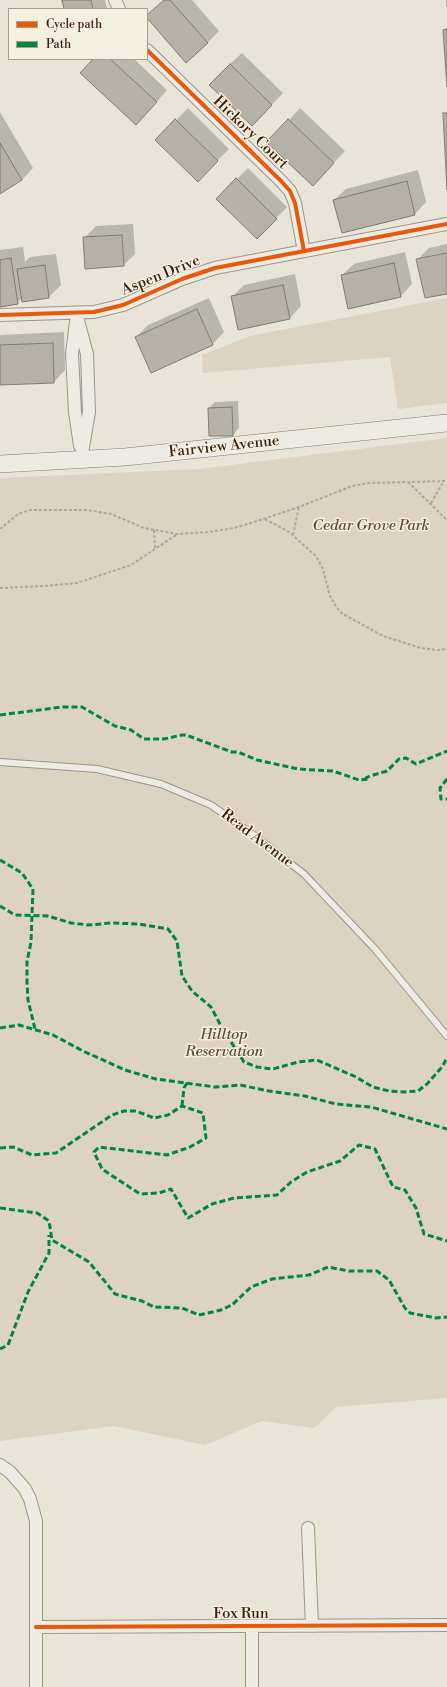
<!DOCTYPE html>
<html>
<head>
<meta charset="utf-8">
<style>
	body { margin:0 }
	#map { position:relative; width:447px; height:1687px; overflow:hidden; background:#e8e4d6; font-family:"Libre Bodoni",serif }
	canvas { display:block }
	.legend { position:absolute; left:8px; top:8px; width:140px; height:52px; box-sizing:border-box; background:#f5efdf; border:1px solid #ac9c8c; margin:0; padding:5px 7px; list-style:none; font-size:12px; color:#3e200f }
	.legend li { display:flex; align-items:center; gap:8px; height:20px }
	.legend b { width:20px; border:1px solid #ac9c8c }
</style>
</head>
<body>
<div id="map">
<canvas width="447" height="1687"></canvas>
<ul class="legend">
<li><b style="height:5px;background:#e8590c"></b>Cycle path</li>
<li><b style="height:5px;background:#00873e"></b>Path</li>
</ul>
</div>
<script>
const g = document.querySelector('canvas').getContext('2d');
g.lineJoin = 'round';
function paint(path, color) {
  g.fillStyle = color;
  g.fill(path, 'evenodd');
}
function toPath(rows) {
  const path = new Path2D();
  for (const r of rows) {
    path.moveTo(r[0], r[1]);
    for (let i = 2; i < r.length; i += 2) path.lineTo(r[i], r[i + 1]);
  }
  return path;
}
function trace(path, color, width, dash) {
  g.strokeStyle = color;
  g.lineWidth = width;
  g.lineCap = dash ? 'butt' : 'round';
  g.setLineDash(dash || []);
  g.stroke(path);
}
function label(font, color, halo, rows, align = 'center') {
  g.font = font + ' "Libre Bodoni",serif';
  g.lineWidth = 3;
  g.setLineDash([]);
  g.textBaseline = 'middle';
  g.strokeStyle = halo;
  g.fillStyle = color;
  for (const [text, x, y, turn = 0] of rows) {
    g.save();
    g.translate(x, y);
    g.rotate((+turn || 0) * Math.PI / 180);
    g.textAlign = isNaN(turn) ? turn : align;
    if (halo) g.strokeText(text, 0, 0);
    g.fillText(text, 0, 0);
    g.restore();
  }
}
paint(toPath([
	[447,298,447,403,398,409,390,357,203,373,202,355,250,336],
	[447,438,447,1398,336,1407,314,1428,262,1421,205,1445,114,1426,0,1441,0,478,200,469]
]), '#dcd3c0');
paint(toPath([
	[63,0,105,0,107,9,65,9],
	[164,0,192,0,219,31,207,43,147,17],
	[446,0,447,0,447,7,446,7],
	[242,53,283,93,264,113,230,64],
	[94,59,134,59,167,90,148,112],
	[188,108,229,149,198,180,157,140],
	[300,108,345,151,324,173,289,120],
	[0,112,33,168,22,180,0,192],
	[248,168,287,207,257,238,217,199],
	[418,170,426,202,415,214,334,200,346,189],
	[133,224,135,254,124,265,84,238,96,226],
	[447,244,447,292,418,259,429,248],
	[23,247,25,262,30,257,56,254,61,285,49,297,23,301,22,298,17,303,0,306,0,250],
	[405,252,412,284,401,296,342,275,354,264],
	[295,274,301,306,290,318,233,296,244,285],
	[209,298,224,332,213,344,152,371,136,337,148,325],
	[64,332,65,370,54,382,0,384,0,335],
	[238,401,239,428,233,435,209,408,215,402]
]), '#0003');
const building = toPath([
	[62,0,91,0,93,9,64,9,62,0],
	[164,0,170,0,208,43,186,63,147,18,147,15,164,0],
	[447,29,447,87,443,30,447,29],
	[93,59,110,59,157,102,136,125,80,73,93,59],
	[230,64,272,105,252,126,209,85,230,64],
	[443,113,447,113,447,190,443,113],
	[175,119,218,161,198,182,155,140,175,119],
	[288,119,334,163,313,186,266,142,288,119],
	[0,143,22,180,0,194,0,143],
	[236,178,277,219,257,239,216,199,236,178],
	[407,181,415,215,342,233,333,200,407,181],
	[122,235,124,266,85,269,83,237,122,235],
	[447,253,447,294,425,298,416,259,447,253],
	[11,258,18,304,0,307,0,260,11,258],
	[394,263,401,297,348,309,341,275,394,263],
	[45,265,49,298,22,302,17,269,45,265],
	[283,285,290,319,238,330,231,296,283,285],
	[197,309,213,345,151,373,135,337,197,309],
	[53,343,54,383,0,385,0,345,53,343],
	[232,407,233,436,209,436,208,408,232,407]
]);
paint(building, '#b6b1a6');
trace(building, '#827a71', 1);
const lane = toPath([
	[0,762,97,769,161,784,211,805,255,836,304,874,375,949,447,1036]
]);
const street = toPath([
	[115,0,119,9],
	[147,50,281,181,290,191,295,203,304,251],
	[76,313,87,354,89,412,81,459],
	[0,315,94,312,123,305,182,279,215,268,447,224],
	[76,322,72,354,75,412,80,446],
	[0,1465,10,1472,25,1489,30,1499,36,1521,36,1687],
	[308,1528,312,1626],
	[252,1626,252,1687],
	[36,1627,447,1625]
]);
const secondary = toPath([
	[0,464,125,457,447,423]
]);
trace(lane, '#9b958b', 8);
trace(street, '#9b958b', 14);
trace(secondary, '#827a71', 18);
trace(toPath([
	[408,482,447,520],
	[431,503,444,481],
	[265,519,289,532,316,556,323,569,330,596,337,608,343,614,383,636,421,648,438,650,447,649],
	[0,529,18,514,30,510,87,510,111,514,144,528,177,534,208,532,234,528,254,522,299,507,352,486,368,483,447,481],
	[154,530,155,549],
	[293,535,299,507],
	[0,588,44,586,77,583,131,565,176,535]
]), '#aca7a0', 2, [3, 2]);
trace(lane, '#edebe4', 6);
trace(street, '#edebe4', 12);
trace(secondary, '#edebe4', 17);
trace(toPath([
	[0,715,62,707,82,707,115,726,131,730,144,739,164,739,182,735,186,735,232,752,238,752,257,760,298,769,333,771,359,780,369,779,366,778,370,776,387,771,399,759,406,758,416,764,447,751],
	[447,779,440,788,441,799,447,799],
	[0,860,22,873,33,889,31,942,27,962,27,981,28,1000,35,1029],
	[0,906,15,915,48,916,71,923,89,925,111,923,139,924,168,929,177,941,182,976,192,991,211,1007,222,1028,244,1062,257,1067,273,1069,298,1062,317,1060,356,1077,373,1087,389,1091,404,1092,418,1091,427,1084,442,1067,447,1058],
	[0,1028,19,1025,53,1035,83,1051,125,1070,156,1079,215,1087,240,1085,269,1091,305,1096,336,1104,371,1107,447,1129],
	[182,1106,184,1088,187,1083],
	[0,1148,13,1147,32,1155,56,1153,112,1115,124,1111,136,1111,154,1118,168,1115,182,1106,203,1113,206,1138,190,1147,167,1155,99,1147,94,1152,102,1169,140,1194,159,1193,171,1189,188,1218,212,1204,234,1198,277,1195,291,1182,307,1172,340,1161,359,1145,375,1149,393,1187,405,1190,416,1208,424,1234,447,1241],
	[0,1208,37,1213,49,1221,52,1240,89,1262,115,1294,142,1301,154,1307,182,1308,199,1315,221,1310,232,1305,251,1287,272,1279,309,1275,328,1267,349,1271,377,1271,389,1280,405,1308,410,1313,436,1318,447,1317],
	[0,1349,8,1345,28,1292,49,1253,49,1235]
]), '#00873e', 3, [6, 3]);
trace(toPath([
	[147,50,281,181,290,191,295,203,304,251],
	[0,315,94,312,123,305,182,279,215,268,447,224],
	[36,1627,447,1625]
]), '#e8590c', 4);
label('15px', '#3e200f', '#f5efdf', [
	["Hickory Court",250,133,44],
	["Aspen Drive",161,276,-22],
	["Fairview Avenue",224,447,-6],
	["Read Avenue",257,839,37],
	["Fox Run",241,1614]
]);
label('italic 15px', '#634937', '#f5efdf', [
	["Cedar Grove Park",371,526],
	["Hilltop",224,1035],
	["Reservation",224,1052]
]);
</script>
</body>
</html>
